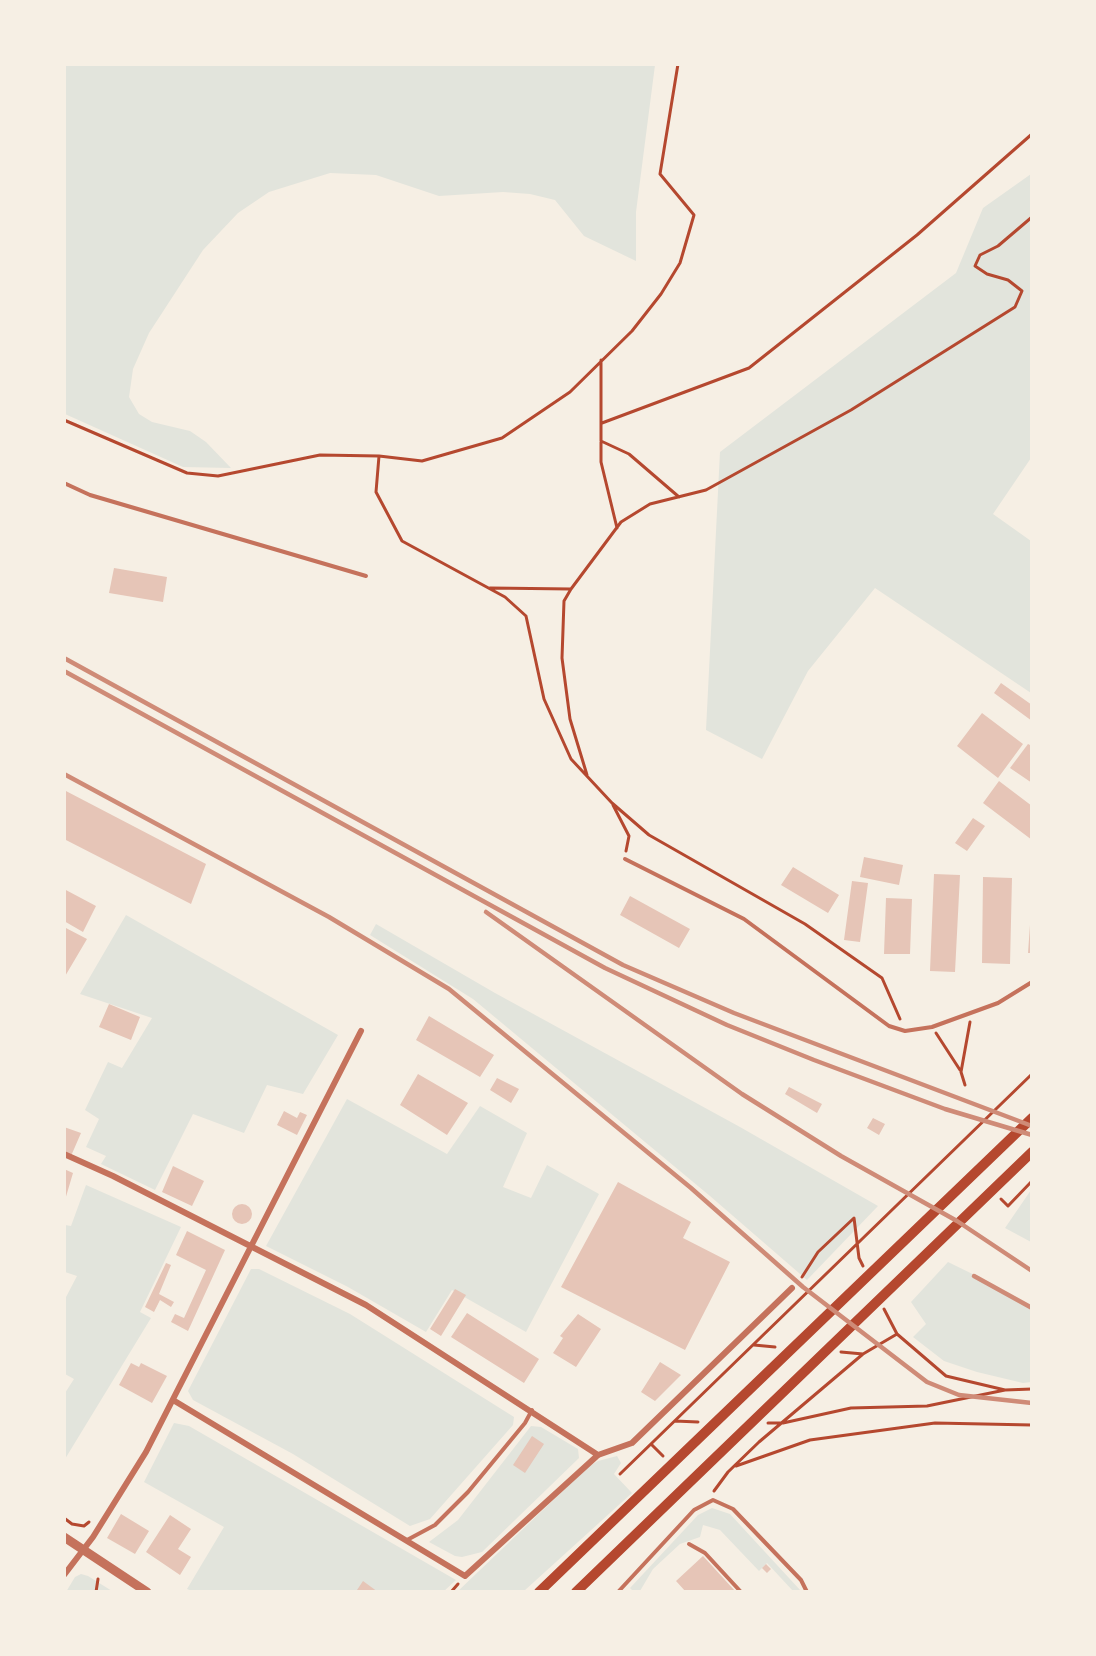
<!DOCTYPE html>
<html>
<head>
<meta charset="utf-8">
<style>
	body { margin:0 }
	#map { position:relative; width:1096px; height:1656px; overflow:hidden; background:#f6efe4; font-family:"Source Serif 4",serif }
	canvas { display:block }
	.frame { position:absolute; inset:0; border:66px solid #f6efe4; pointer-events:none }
</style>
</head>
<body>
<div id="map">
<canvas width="1096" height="1656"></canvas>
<div class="frame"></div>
</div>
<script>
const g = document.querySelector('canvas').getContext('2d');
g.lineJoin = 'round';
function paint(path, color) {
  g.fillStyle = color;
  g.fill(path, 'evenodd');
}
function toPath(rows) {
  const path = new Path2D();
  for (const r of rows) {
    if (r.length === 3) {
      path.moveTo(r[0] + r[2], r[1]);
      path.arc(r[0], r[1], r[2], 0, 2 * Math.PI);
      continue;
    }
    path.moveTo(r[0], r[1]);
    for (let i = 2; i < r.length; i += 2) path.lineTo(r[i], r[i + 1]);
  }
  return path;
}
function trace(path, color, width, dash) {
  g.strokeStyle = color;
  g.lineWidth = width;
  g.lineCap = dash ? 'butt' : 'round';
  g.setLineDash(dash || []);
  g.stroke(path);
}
paint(toPath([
	[64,65,655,65,636,212,636,261,584,236,555,200,530,194,503,192,439,196,376,175,330,173,269,192,238,213,203,250,149,333,133,369,129,397,139,414,152,422,190,431,206,442,231,468,183,467,65,414],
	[1031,174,1031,458,993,514,1031,541,1031,693,875,588,808,671,762,759,706,730,720,452,956,273,983,208],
	[126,915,338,1035,303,1094,267,1085,244,1133,193,1114,155,1190,101,1164,106,1156,86,1147,99,1119,85,1110,108,1062,122,1068,152,1018,80,994],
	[376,924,495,993,740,1127,878,1206,807,1280,710,1196,473,999,370,935],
	[347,1099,447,1154,480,1106,527,1133,503,1187,531,1198,547,1165,599,1194,526,1332,452,1290,426,1332,348,1287,266,1246],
	[86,1185,181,1227,140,1312,151,1318,65,1459,65,1393,74,1379,65,1374,65,1299,77,1276,65,1272,65,1225,71,1226],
	[1031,1190,1031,1242,1005,1228],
	[948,1262,995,1285,1031,1309,1031,1382,1023,1383,977,1372,944,1361,913,1337,926,1324,911,1302],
	[251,1269,259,1269,350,1314,514,1417,513,1425,430,1519,410,1526,293,1454,193,1400,188,1391],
	[174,1423,189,1426,456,1580,443,1592,192,1591,187,1589,224,1527,144,1482],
	[531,1426,541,1427,578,1449,579,1458,482,1552,462,1557,455,1556,429,1542,458,1520],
	[617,1456,621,1463,614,1474,632,1493,524,1591,457,1592,588,1467,598,1461],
	[712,1508,730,1514,801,1591,793,1591,767,1563,759,1571,720,1530,703,1525,700,1537,680,1544,653,1569,640,1591,633,1591,630,1588,698,1515],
	[81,1574,88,1576,112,1591,66,1592,75,1577]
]), '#e2e4dc');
paint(toPath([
	[114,568,167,577,163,602,109,593],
	[1001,683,1032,705,1032,721,994,693],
	[982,713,1023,744,998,778,957,746],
	[1028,744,1032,746,1032,783,1010,768],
	[999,781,1032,806,1032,840,983,803],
	[64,790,206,864,191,904,64,839],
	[973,818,985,826,967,851,955,843],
	[864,857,903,865,899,885,860,877],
	[793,867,839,895,828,913,781,885],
	[934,874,960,875,955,972,930,971],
	[983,877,1012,878,1010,964,982,963],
	[852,881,868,883,860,942,844,940],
	[64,889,96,906,83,932,64,921],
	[630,896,690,929,679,948,620,915],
	[886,898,912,899,910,954,884,954],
	[1030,925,1032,925,1032,953,1028,953],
	[64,927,87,939,64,978],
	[109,1004,140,1017,131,1040,99,1027],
	[429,1016,494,1055,480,1077,416,1040],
	[418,1074,468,1103,447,1135,400,1105],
	[497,1078,519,1089,511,1103,490,1090],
	[789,1087,822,1104,817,1113,785,1094],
	[284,1111,297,1118,300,1112,307,1115,297,1135,277,1125],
	[873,1118,885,1124,879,1135,867,1128],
	[64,1127,81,1133,71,1156,64,1154],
	[173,1166,204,1181,192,1206,162,1192],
	[64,1169,73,1173,65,1200,64,1200],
	[618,1182,691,1222,683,1238,730,1262,685,1350,561,1287],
	[242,1214,10],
	[187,1231,225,1250,188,1331,171,1322,175,1314,184,1318,206,1270,176,1255],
	[166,1263,171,1265,159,1294,174,1302,171,1307,160,1300,154,1312,145,1307],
	[455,1289,466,1295,441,1336,430,1329],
	[467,1313,539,1359,524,1383,451,1337],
	[578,1314,601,1329,576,1367,553,1353,563,1338,560,1336],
	[660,1362,681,1375,655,1401,641,1392],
	[131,1363,139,1367,141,1363,167,1376,152,1403,119,1385],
	[532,1436,544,1444,525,1473,513,1465],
	[121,1514,149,1531,135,1554,107,1538],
	[170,1515,191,1529,178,1549,191,1557,180,1575,146,1552],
	[703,1556,736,1592,686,1592,676,1581],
	[766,1564,771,1569,767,1573,762,1568],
	[363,1581,378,1592,357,1590]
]), '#e6c5b7');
trace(toPath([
	[601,360,601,462,617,528],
	[64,420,187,473,218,476,320,455,379,456,376,492,402,541,505,597,526,616,544,699,571,759,612,803,649,835,805,924,882,978,900,1019],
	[602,423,749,368,917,235,1032,134],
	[601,441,629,454,679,497],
	[379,456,422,461,502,438,570,392,632,331,661,294,680,263,694,215,660,174,678,64],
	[490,588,571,589,621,522,650,504,706,490,851,410,1015,307,1022,291,1008,280,987,274,975,266,980,255,998,246,1032,217],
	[571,589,564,601,562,658,570,719,587,775],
	[613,805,629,836,626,851],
	[936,1033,960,1070],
	[965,1085,961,1072,970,1022],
	[1001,1199,1008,1206,1032,1181],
	[802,1277,818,1252,854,1218,859,1258,863,1266],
	[884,1309,897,1334],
	[754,1345,775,1347],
	[841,1352,863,1354],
	[675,1421,698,1422],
	[768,1423,783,1423,851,1408,927,1406,1005,1390,1032,1389],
	[651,1444,663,1456],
	[736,1466,810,1440,935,1423,1032,1425],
	[620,1474,1032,1074],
	[714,1491,728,1472,759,1442,863,1354,897,1334,946,1376,1005,1390],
	[64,1518,72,1524,84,1526,89,1522],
	[96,1592,98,1579],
	[451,1592,458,1584],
	[675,1592,683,1592]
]), '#b5482f', 3);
trace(toPath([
	[64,483,90,495,366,576],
	[625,859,744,919,889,1026,905,1031,932,1027,998,1003,1032,982],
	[407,1540,435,1525,468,1492,525,1423,532,1410],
	[689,1544,705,1553,741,1592],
	[618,1592,694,1510,713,1500,733,1509,801,1580,807,1592]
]), '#c5725c', 4);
trace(toPath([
	[64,1154,113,1176,366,1305,598,1455],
	[173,1400,465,1576,598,1455,632,1443,792,1288],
	[64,1575,93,1537,146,1452,361,1031]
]), '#c5725c', 6);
trace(toPath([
	[64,1537,147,1592]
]), '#c5725c', 9);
trace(toPath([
	[539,1592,1032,1118],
	[576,1592,1032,1152]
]), '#b5482f', 10);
trace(toPath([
	[64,658,623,965,734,1013,1032,1126],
	[64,671,605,968,727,1025,814,1060,945,1109,1032,1135],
	[64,774,329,917,449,989,691,1188,803,1287,927,1382,959,1395,1032,1403],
	[486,912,742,1094,841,1156,957,1221,1032,1271],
	[974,1276,1032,1308]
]), '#cf8b77', 4.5);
</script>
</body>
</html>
